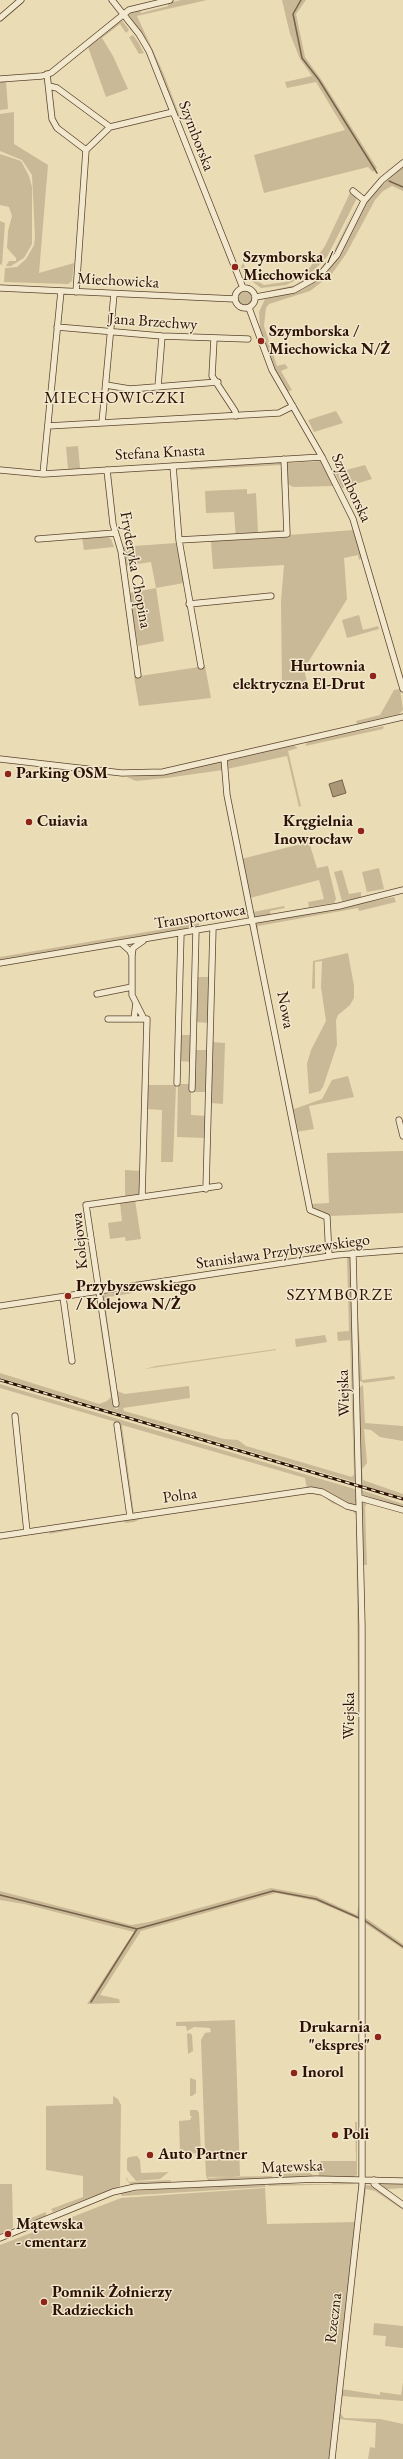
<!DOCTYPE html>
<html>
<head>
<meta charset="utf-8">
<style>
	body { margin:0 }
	canvas { display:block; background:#eadcb4 }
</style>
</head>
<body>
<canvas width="403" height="2459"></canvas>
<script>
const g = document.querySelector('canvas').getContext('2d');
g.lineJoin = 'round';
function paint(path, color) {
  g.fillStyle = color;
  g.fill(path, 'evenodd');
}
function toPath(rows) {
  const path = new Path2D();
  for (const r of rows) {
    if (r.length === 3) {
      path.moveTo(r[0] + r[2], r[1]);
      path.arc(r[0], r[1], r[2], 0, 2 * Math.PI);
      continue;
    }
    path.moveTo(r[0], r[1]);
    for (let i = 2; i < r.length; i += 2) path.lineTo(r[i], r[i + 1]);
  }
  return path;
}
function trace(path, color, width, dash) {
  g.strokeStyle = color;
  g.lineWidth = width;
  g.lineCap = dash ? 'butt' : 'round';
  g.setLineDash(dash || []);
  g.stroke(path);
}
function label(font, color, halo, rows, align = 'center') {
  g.font = font + ' "EB Garamond",serif';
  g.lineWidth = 3;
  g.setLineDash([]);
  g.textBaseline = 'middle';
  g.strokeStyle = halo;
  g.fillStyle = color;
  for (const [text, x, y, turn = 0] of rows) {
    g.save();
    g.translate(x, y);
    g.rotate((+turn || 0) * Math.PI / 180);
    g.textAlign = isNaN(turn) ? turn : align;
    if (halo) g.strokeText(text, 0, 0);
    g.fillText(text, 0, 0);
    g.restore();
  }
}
paint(toPath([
	[181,0,207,0,137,16,163,72,181,119,178,119,148,42,128,14,140,10,141,13,168,6,168,3],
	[282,0,306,0,296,14,305,57,321,79,377,168,373,172,368,167,264,193,254,155,345,130,316,82,287,88,285,82,312,76,300,59,290,34],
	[121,19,129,30,126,33,120,24,102,38,113,56,128,89,106,97,88,47],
	[133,35,138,42,144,53,139,54,129,37],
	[6,81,8,109,0,110,0,82],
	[14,112,14,144,48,165,39,273,74,263,72,281,68,284,4,282,5,268,17,267,26,259,34,245,35,237,32,175,22,160,0,151,0,114],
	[0,154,21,161,29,176,32,187,32,244,24,258,11,266,6,266,9,261,16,261,16,258,7,248,8,231,12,216,9,207,0,205],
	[403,166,403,191,392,186,383,191,375,200,346,254,331,275,310,291,269,304,266,308,264,326,277,366,285,364,288,368,281,371,292,390,287,392,274,368,260,328,259,312,265,299,302,290,326,273,336,260,361,210,371,196],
	[350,193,357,198,327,257,311,273,286,285,261,288,246,277,241,267,243,263,250,277,264,285,285,282,306,273,325,246],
	[358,202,336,250,322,269,303,283,293,287,264,292,295,285,321,268,335,249],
	[0,221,5,223,2,265,0,264],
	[245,298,7],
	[336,411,343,423,314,432,308,420],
	[78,446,80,468,68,469,66,447],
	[322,461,334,486,293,487,288,484,286,479,287,463],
	[280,462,281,465,190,470,190,467],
	[365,465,372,479,342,488,335,473],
	[247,489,247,494,256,493,258,532,279,530,289,535,354,530,362,558,359,560,358,555,344,558,347,599,304,669,307,682,282,688,281,601,284,565,213,569,211,541,236,539,234,512,206,513,205,491],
	[107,536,111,539,114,547,84,550,82,538],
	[176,543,184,583,156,588,164,641,138,646,129,593,156,588,151,562,125,566,121,547],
	[359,615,363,630,378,626,379,629,347,638,342,620],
	[205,666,211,698,139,706,134,677],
	[400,689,403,710,399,714,357,724,356,721,380,715,394,690],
	[384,726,383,729,305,746,308,741],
	[293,745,298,748,288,751,301,806,299,807,287,756,227,769,226,761],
	[222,761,223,770,166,778,136,781,127,777,164,774],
	[309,842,317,868,328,866,336,899,334,903,309,907,308,902,324,899,319,880,250,898,241,859],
	[379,868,384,889,367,892,362,872],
	[342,870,349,894,361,892,361,898,342,901,334,872],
	[394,897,396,902,359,911,358,908,258,926,258,930,256,931,256,923],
	[284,906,285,908,270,911,271,915,254,918,253,912],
	[199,923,199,927,0,961,0,957],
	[348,953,354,986,354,998,350,1005,338,1015,336,1020,337,1045,323,1087,320,1091,309,1094,307,1064,311,1050,326,1021,321,987,322,961,315,962,315,988,312,989,313,961],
	[196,977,210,977,209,1023,195,1022],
	[179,1035,192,1035,191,1062,179,1061],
	[212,1042,225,1043,223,1104,210,1103],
	[280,1043,294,1109,322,1099,332,1080,348,1076,354,1097,309,1106,314,1129,296,1132],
	[195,1050,209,1050,207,1092,194,1092],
	[178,1084,191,1084,191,1115,206,1116,206,1138,177,1137],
	[147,1085,176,1085,173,1162,161,1162,162,1110,146,1109],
	[403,1151,403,1213,330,1216,313,1209,311,1204,329,1203,327,1153],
	[125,1170,141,1171,141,1195,125,1199],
	[135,1200,141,1239,126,1241,125,1237,110,1239,108,1223,122,1221,120,1203],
	[347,1257,351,1257,358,1483,0,1378,0,1373,99,1404,107,1401,111,1397,100,1324,102,1324,115,1409,118,1409,101,1295,133,1290,133,1293,109,1297,105,1303,117,1391,125,1394,189,1386,190,1398,123,1408,124,1411,224,1439,238,1440,246,1446,352,1477,354,1474,350,1340,338,1341,337,1332,349,1331],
	[358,1317,362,1380,394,1376,395,1379,364,1383,358,1380,356,1318],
	[325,1335,327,1342,296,1347,295,1339],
	[276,1349,276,1350,145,1369,156,1366],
	[0,1384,358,1490,357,1503,352,1505,307,1489,305,1478,122,1425,134,1514,131,1510,119,1423,0,1388],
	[363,1385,365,1423,403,1426,403,1441,380,1437,371,1430,364,1429,367,1463,362,1469,363,1480,403,1494,403,1498,361,1485,359,1388],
	[361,1490,403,1504,403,1509,364,1497],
	[302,1493,321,1494,353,1509,358,1515,360,1731,358,1688,356,1515,353,1511,332,1503,321,1494,302,1494,145,1517,134,1522,126,1523,122,1521,49,1534,50,1531],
	[368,1500,365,1507,367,1565,363,1565,362,1503],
	[271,1888,316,1896,357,1915,359,1904,360,1924,358,1919,316,1901,276,1893,141,1931,100,1995,119,1999,120,2003,87,2004,134,1932,24,1904,0,1900,0,1891,131,1925,149,1922],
	[363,1916,403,1944,403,1949,363,1922],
	[235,2020,240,2176,209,2178,206,2176,201,2040,205,2033,211,2032,210,2028,194,2027,187,2031,186,2026,176,2026,176,2022],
	[190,2033,192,2035,193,2051,188,2054,187,2034],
	[125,2060,126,2177,129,2182,171,2180,170,2184,134,2185,130,2184,126,2179,126,2177],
	[190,2078,196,2080,196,2093,192,2096,190,2096],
	[113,2096,118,2099,121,2105,120,2186,53,2212,51,2209,83,2197,83,2176,46,2170,46,2106,113,2104],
	[190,2110,197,2110,199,2113,201,2153,180,2154,179,2121,190,2120,192,2116,190,2116],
	[355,2122,357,2122,357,2175,354,2177,319,2177,318,2166,321,2161,356,2161],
	[137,2156,140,2160,141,2173,169,2172,160,2179,136,2181,127,2170,127,2159,129,2157],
	[310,2173,313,2175,310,2177,281,2178,278,2174],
	[273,2176,271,2178,209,2181,206,2177],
	[342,2181,357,2184,268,2186,269,2184,330,2184],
	[382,2183,403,2184,403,2188,387,2189,403,2202,379,2184],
	[0,2184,12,2184,13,2228,0,2234],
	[264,2184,266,2187,122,2196,120,2193,153,2189],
	[367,2185,373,2186,403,2207,403,2210,375,2191,366,2189,351,2299,364,2187],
	[265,2188,267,2224,356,2222,329,2459,0,2459,0,2245,121,2198],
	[46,2212,46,2216,17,2226,16,2224],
	[374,2323,403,2326,403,2348,385,2346,386,2336,373,2335],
	[403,2382,403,2401,341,2396,340,2413,344,2418,380,2419,403,2424,403,2459,368,2459,370,2447,375,2448,376,2423,338,2419,341,2389,380,2395,380,2392,401,2395]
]), '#cab996');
const water = toPath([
	[342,780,346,793,333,797,329,784,342,780]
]);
paint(water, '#a99778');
trace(water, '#77614a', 1);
trace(toPath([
	[301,0,293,14,302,58,319,80,377,173],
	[389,181,403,187],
	[0,1895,137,1929,273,1891,316,1899,359,1918],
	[364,1920,403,1947],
	[91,2002,137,1929]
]), '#77614a', 1.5);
const minor = toPath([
	[112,0,139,34,149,51,243,288],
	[0,18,21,0],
	[47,74,52,119,57,128,86,150],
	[0,79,42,76,51,73,129,10,170,0],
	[49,86,57,88,110,127],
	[353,191,364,200],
	[245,298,10],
	[0,288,235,299],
	[76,292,86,150,110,127,173,112],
	[256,297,294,290,319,276,337,255,364,201,382,180,403,163],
	[249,308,272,370,322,457,353,519,403,689],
	[57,327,162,336,248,339],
	[214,339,212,376,235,411,236,416],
	[106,385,130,389,218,382],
	[158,387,162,336],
	[102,423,114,294],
	[48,426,279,413,293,406],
	[173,466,179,540,201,666],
	[0,470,43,474,322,457],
	[107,470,113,524,121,551,138,675],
	[43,474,61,291],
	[38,539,115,533],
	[179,540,287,534,284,459],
	[189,604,271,596],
	[224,758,227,795,310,1210,327,1217,329,1256],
	[0,759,122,773,163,772,403,717],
	[121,943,130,951,132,956,133,948,143,941],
	[0,963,339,906,403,890],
	[132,987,132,956],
	[97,994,132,987,132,995,136,1003],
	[108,1019,147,1019,142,1197],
	[134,1019,136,1003,144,1019],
	[177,1083,181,933],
	[192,1089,196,930],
	[399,1120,403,1136],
	[206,1189,213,928],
	[63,1297,72,1361],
	[0,1306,337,1255,403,1250],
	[116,1404,86,1205,219,1186],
	[15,1416,27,1532],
	[117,1425,130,1516],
	[360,1498,403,1510],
	[0,1536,311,1490,322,1492,347,1506,359,1509],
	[374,2180,374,2184,403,2205],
	[0,2238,113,2192,135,2187,316,2179,403,2181],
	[332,2459,362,2185,362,1626,353,1253]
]);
trace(minor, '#5c4430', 7);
trace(minor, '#f1e8ce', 5.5);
const rail = toPath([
	[0,1380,403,1499]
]);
trace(rail, '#2c1104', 3);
trace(rail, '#f1e8ce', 1.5, [4.5]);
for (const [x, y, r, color] of [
	[235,267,4,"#8f2418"],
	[261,341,4,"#8f2418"],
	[373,676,4,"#8f2418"],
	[8,774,4,"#8f2418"],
	[29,822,4,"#8f2418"],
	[361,831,4,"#8f2418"],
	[68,1296,4,"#8f2418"],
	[378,2037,4,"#8f2418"],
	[294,2073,4,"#8f2418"],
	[335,2135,4,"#8f2418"],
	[150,2155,4,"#8f2418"],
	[8,2234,4,"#8f2418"],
	[44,2302,4,"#8f2418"]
]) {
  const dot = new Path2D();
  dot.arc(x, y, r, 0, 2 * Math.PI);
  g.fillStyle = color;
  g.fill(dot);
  trace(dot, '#f1e8ce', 1.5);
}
label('16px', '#2c1104', '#f1e8ce', [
	["Szymborska",196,136,69],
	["Miechowicka",118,281,3],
	["Jana Brzechwy",153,322,4],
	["Stefana Knasta",160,453,-3],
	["Szymborska",351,488,65],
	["Fryderyka Chopina",135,570,80],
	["Transportowca",200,917,-9],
	["Nowa",285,1010,79],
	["Kolejowa",80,1241,-96],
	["Stanisława Przybyszewskiego",283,1252,-8],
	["Wiejska",344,1393,-92],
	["Polna",180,1496,-8],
	["Wiejska",350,1716,-90],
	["Mątewska",292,2167,-2],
	["Rzeczna",334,2318,-83]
]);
label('bold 16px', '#2c1104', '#f1e8ce', [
	["Szymborska /",243,258],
	["Miechowicka",243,276],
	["Szymborska /",269,332],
	["Miechowicka N/Ż",269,350],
	["Hurtownia",365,667,"right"],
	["elektryczna El-Drut",365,685,"right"],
	["Parking OSM",16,774],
	["Cuiavia",37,822],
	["Kręgielnia",353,822,"right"],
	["Inowrocław",353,840,"right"],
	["Przybyszewskiego",76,1287],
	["/ Kolejowa N/Ż",76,1305],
	["Drukarnia",370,2028,"right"],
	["\"ekspres\"",370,2046,"right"],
	["Inorol",302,2073],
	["Poli",343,2135],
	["Auto Partner",158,2155],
	["Mątewska",16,2225],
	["- cmentarz",16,2243],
	["Pomnik Żołnierzy",52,2293],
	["Radzieckich",52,2311]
], 'left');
g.letterSpacing = '1px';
label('17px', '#2c1104', '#f1e8ce', [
	["MIECHOWICZKI",115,398],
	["SZYMBORZE",340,1295]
]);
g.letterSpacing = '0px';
</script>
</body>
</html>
